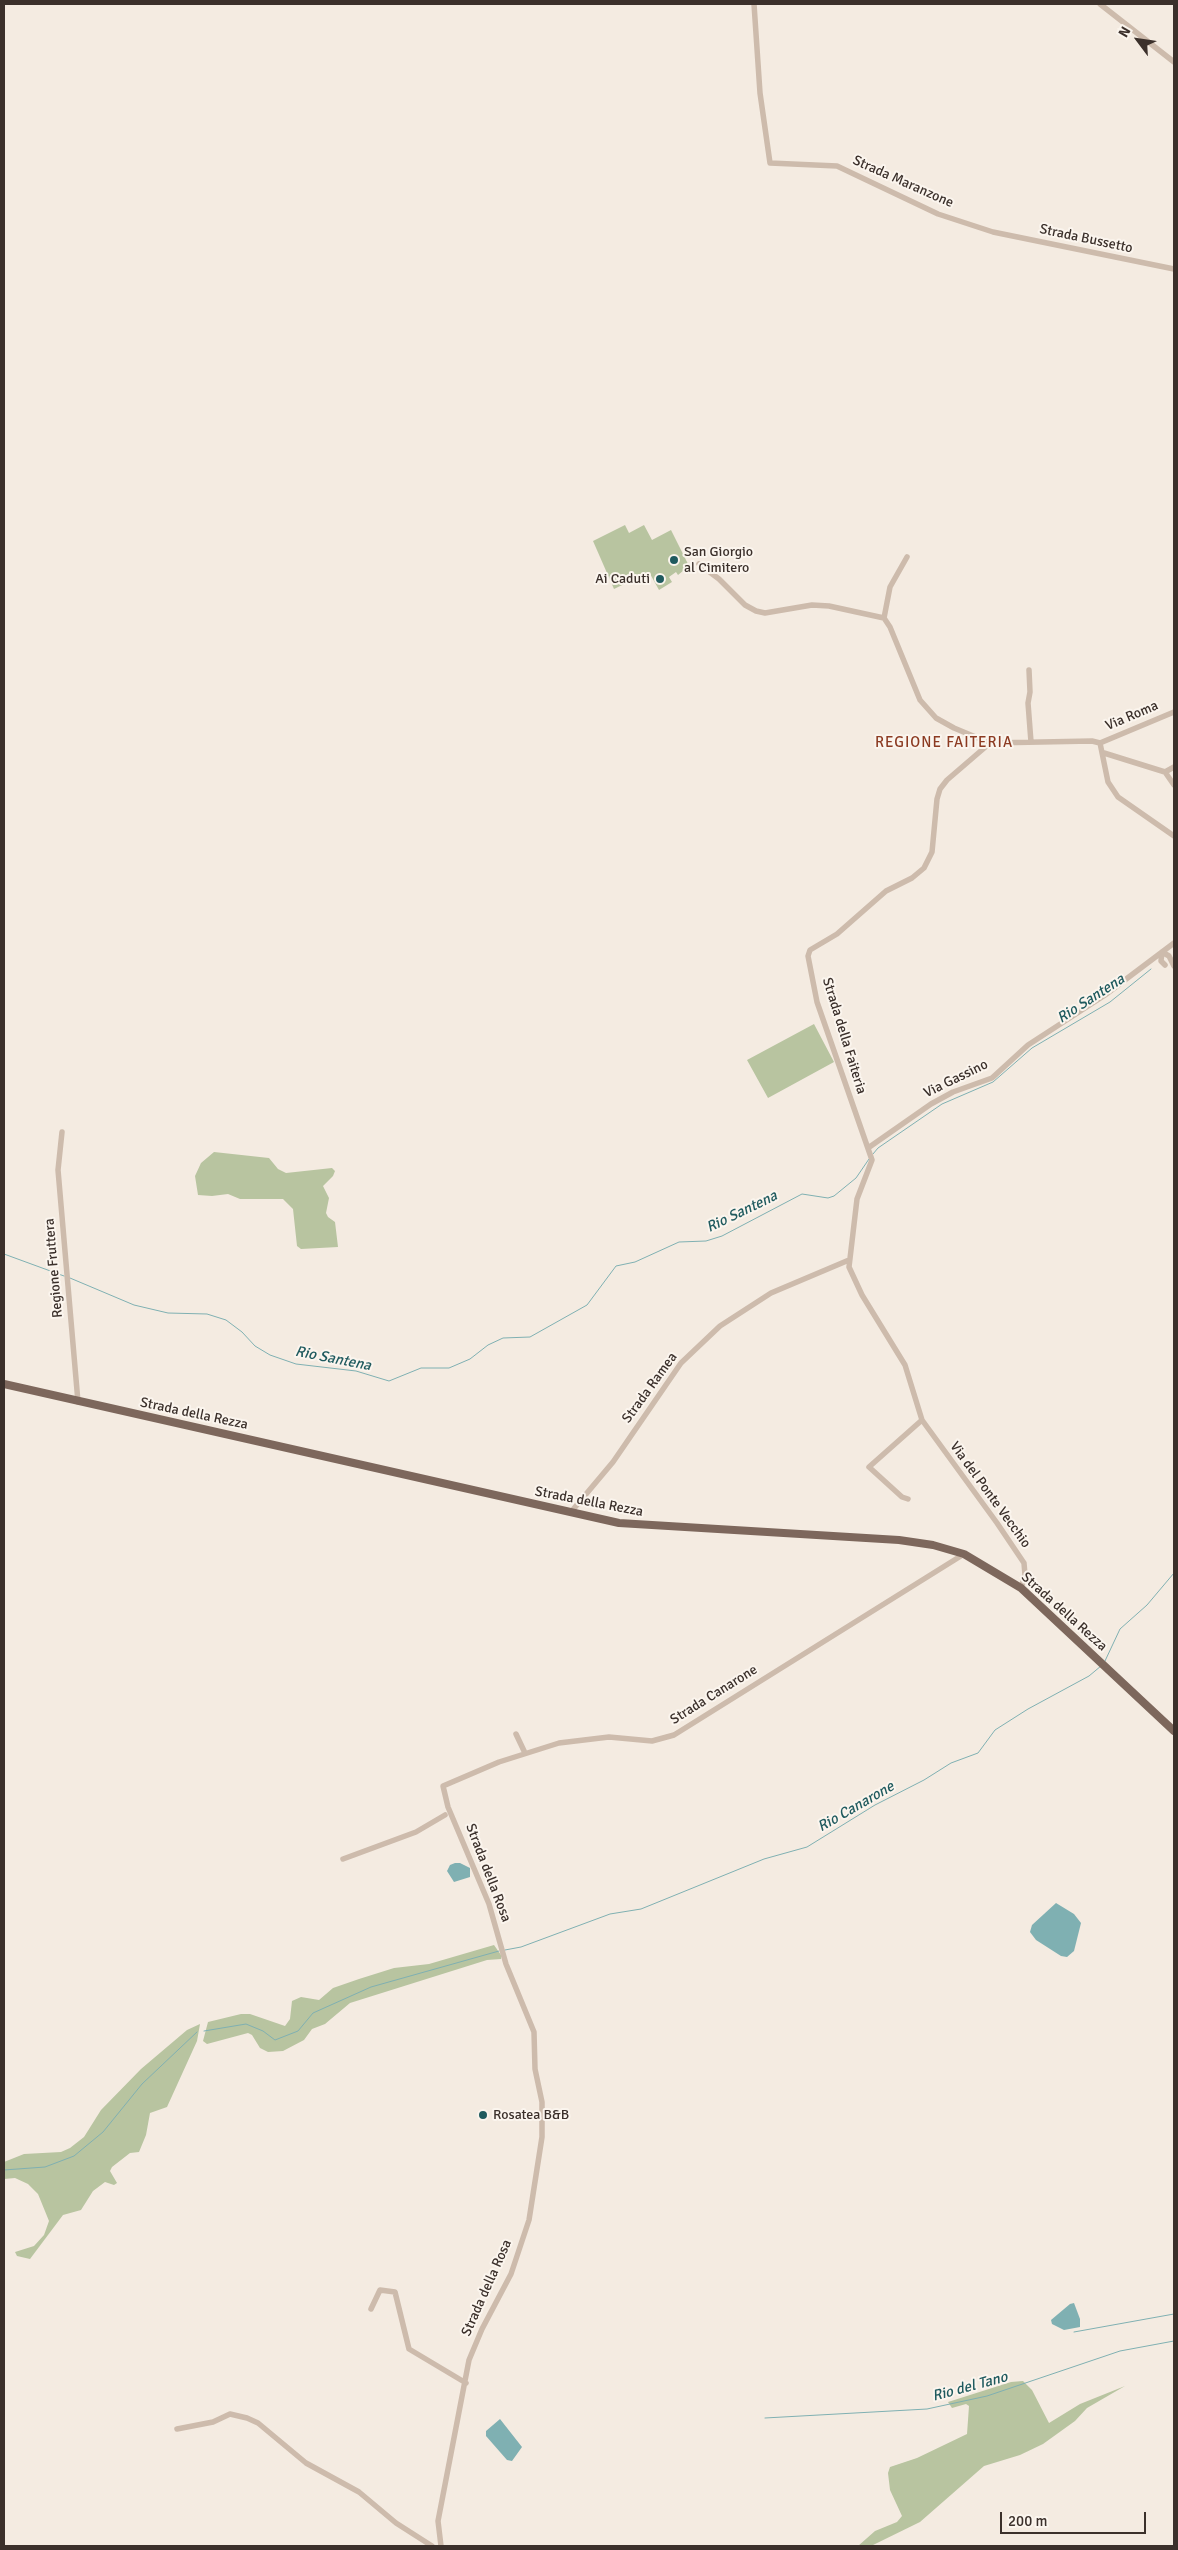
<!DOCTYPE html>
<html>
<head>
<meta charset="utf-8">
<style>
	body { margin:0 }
	#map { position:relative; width:1178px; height:2550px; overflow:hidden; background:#f4ebe1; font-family:Signika,sans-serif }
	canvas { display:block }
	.frame { position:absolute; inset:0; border:5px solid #3b302b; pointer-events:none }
	.north { position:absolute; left:1113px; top:15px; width:50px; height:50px; -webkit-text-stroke:4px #fbf5ee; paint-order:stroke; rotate:301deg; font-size:14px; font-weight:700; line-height:20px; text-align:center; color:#3b302b }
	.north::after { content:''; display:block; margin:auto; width:18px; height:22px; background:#3b302b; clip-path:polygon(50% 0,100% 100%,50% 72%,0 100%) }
	.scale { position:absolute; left:1000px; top:2512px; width:146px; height:22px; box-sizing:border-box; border:2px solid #3b302b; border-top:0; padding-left:6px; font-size:15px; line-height:18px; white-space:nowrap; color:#3b302b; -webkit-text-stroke:4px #fbf5ee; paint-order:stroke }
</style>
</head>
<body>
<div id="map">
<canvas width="1178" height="2550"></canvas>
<div class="frame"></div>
<div class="north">N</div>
<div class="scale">200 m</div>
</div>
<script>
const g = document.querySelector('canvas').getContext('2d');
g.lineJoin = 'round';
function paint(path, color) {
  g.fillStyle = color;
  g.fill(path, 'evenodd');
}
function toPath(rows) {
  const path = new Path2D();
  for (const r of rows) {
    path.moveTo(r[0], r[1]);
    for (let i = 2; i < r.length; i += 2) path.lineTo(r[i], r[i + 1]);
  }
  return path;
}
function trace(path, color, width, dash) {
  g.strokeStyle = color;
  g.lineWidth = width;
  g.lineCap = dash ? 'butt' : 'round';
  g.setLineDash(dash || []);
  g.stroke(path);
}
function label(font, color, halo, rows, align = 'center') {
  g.font = font + ' Signika,sans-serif';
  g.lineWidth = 4;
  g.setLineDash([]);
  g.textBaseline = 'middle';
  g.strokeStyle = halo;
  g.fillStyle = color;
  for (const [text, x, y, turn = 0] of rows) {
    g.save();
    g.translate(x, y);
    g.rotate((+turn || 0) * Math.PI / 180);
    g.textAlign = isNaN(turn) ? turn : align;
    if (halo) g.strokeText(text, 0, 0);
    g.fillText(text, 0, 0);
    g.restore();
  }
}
paint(toPath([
	[625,525,629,533,644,525,652,540,671,530,689,566,678,575,676,572,669,577,672,582,659,590,649,572,614,589,593,541],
	[814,1024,834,1062,768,1098,747,1060],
	[214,1152,269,1158,278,1169,286,1173,332,1168,335,1171,333,1176,323,1186,329,1198,326,1213,328,1217,335,1222,338,1247,301,1249,297,1246,293,1209,283,1199,240,1199,228,1194,212,1196,198,1195,195,1176,201,1163],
	[494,1945,501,1955,501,1959,487,1960,350,2003,325,2024,312,2029,304,2040,283,2051,268,2052,260,2048,252,2035,248,2033,207,2044,203,2041,208,2022,241,2014,250,2014,285,2026,290,2019,292,2001,301,1997,319,2000,333,1988,359,1979,394,1968,429,1964],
	[200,2024,197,2041,167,2107,150,2113,146,2135,139,2152,130,2153,112,2167,110,2171,117,2183,114,2185,105,2182,93,2191,81,2210,63,2215,30,2259,17,2256,15,2252,34,2246,44,2235,49,2221,38,2194,28,2184,15,2178,4,2179,4,2162,24,2154,61,2152,70,2148,84,2137,101,2110,141,2069,187,2030],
	[1023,2381,1032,2390,1049,2423,1080,2404,1125,2386,1087,2408,1075,2421,1043,2444,1020,2455,984,2466,920,2522,871,2546,858,2546,875,2531,897,2522,902,2516,890,2490,888,2473,890,2467,917,2458,967,2434,969,2406,966,2404,952,2408,948,2402,1011,2382]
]), '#b8c4a0');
paint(toPath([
	[455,1863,460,1863,470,1868,470,1877,454,1882,447,1871,450,1865],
	[1056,1903,1074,1914,1081,1923,1074,1951,1067,1957,1061,1956,1036,1940,1030,1932,1032,1925],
	[1074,2303,1080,2319,1080,2327,1064,2330,1052,2324,1051,2320,1070,2304],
	[500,2419,522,2447,512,2461,507,2460,486,2436,486,2431]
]), '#7fb0b2');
trace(toPath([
	[873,1154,878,1148,942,1104,993,1082,1032,1048,1110,1002,1151,969],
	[4,1254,64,1276],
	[70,1278,134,1305,168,1313,207,1314,226,1320,242,1332,255,1346,270,1355,296,1364,356,1371,389,1381,421,1368,449,1368,470,1359,488,1345,503,1338,530,1337,587,1305,616,1266,635,1262,679,1242,706,1241,722,1236,802,1194,828,1198,834,1196,856,1178,869,1159],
	[1105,1661,1120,1629,1147,1605,1174,1573],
	[505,1950,521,1947,610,1914,641,1909,764,1859,807,1847,875,1805,924,1780,951,1763,978,1753,995,1730,1028,1709,1089,1676,1101,1666],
	[204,2031,246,2024,263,2031,275,2040,298,2031,313,2013,371,1987,499,1951],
	[4,2170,45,2167,74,2156,103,2132,142,2084,197,2032],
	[1074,2332,1174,2314],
	[765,2418,927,2409,987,2396,1120,2351,1174,2341]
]), '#7fb0b2', 1);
trace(toPath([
	[754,4,760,93,770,163,837,166,938,214,993,232,1174,269],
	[1100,4,1174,62],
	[699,564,719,579,745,605,756,611,765,613,812,605,829,606,884,618,890,627,920,700,936,718,954,728,990,743,1092,741,1100,743],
	[884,618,890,587,907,557],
	[1029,670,1030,692,1028,703,1031,742],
	[990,743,947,780,940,789,937,799,932,852,924,868,912,878,886,891,837,934,810,950,808,956,817,1002,872,1160,857,1199,849,1267,862,1295,905,1365,922,1420,997,1523,1024,1563,1025,1575,1021,1588],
	[1100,743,1108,782,1118,797,1174,836],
	[1100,743,1174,712],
	[1104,753,1165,772,1174,785],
	[1165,772,1174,767],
	[1165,965,1161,961,1162,952,1169,956,1174,966],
	[62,1132,58,1170,78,1402],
	[868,1148,931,1104,953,1092,992,1078,1028,1045,1105,995,1174,943],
	[908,1499,902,1497,869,1467,922,1420],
	[571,1512,613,1462,681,1363,720,1326,771,1293,849,1260],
	[516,1734,525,1753],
	[343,1859,416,1832,445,1815],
	[371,2309,380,2290,395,2292,409,2349,466,2383],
	[177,2429,213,2422,230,2414,247,2418,258,2423,306,2463,359,2492,396,2523,432,2546],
	[441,2546,438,2521,469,2360,482,2329,511,2274,529,2220,542,2137,542,2102,535,2069,534,2032,506,1964,489,1904,448,1807,443,1786,499,1762,559,1743,609,1737,652,1741,674,1735,964,1554]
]), '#cdbbac', 5.5);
trace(toPath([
	[4,1384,619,1523,899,1540,933,1545,964,1554,1021,1588,1174,1731]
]), '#7d675c', 8);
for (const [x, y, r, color] of [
	[674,560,5,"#1f5a5e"],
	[660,579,5,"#1f5a5e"],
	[483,2115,5,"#1f5a5e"]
]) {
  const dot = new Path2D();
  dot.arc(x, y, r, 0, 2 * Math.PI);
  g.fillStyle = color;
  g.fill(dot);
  trace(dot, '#fbf5ee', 2);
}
label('14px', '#3b302b', '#fbf5ee', [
	["Strada Maranzone",903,182,24],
	["Strada Bussetto",1086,239,12],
	["Via Roma",1132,716,-23],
	["Strada della Faiteria",844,1036,73],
	["Via Gassino",956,1079,-26],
	["Regione Fruttera",54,1268,-95],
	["Strada Ramea",650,1388,-54],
	["Strada della Rezza",194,1414,12],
	["Via del Ponte Vecchio",990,1495,54],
	["Strada della Rezza",589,1502,11],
	["Strada della Rezza",1064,1612,42],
	["Strada Canarone",714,1695,-32],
	["Strada della Rosa",488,1873,69],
	["Strada della Rosa",487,2288,-66]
]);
label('14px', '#3b302b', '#fbf5ee', [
	["San Giorgio",684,552],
	["al Cimitero",684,568],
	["Ai Caduti",650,579,"right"],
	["Rosatea B&B",493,2115]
], 'left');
g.letterSpacing = '1px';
label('15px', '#8c3b22', '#fbf5ee', [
	["REGIONE FAITERIA",944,743]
]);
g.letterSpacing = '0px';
label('italic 15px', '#1f5a5e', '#fbf5ee', [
	["Rio Santena",1091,999,-33],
	["Rio Santena",742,1212,-26],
	["Rio Santena",333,1359,11],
	["Rio Canarone",856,1807,-30],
	["Rio del Tano",970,2387,-15]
]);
</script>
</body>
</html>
